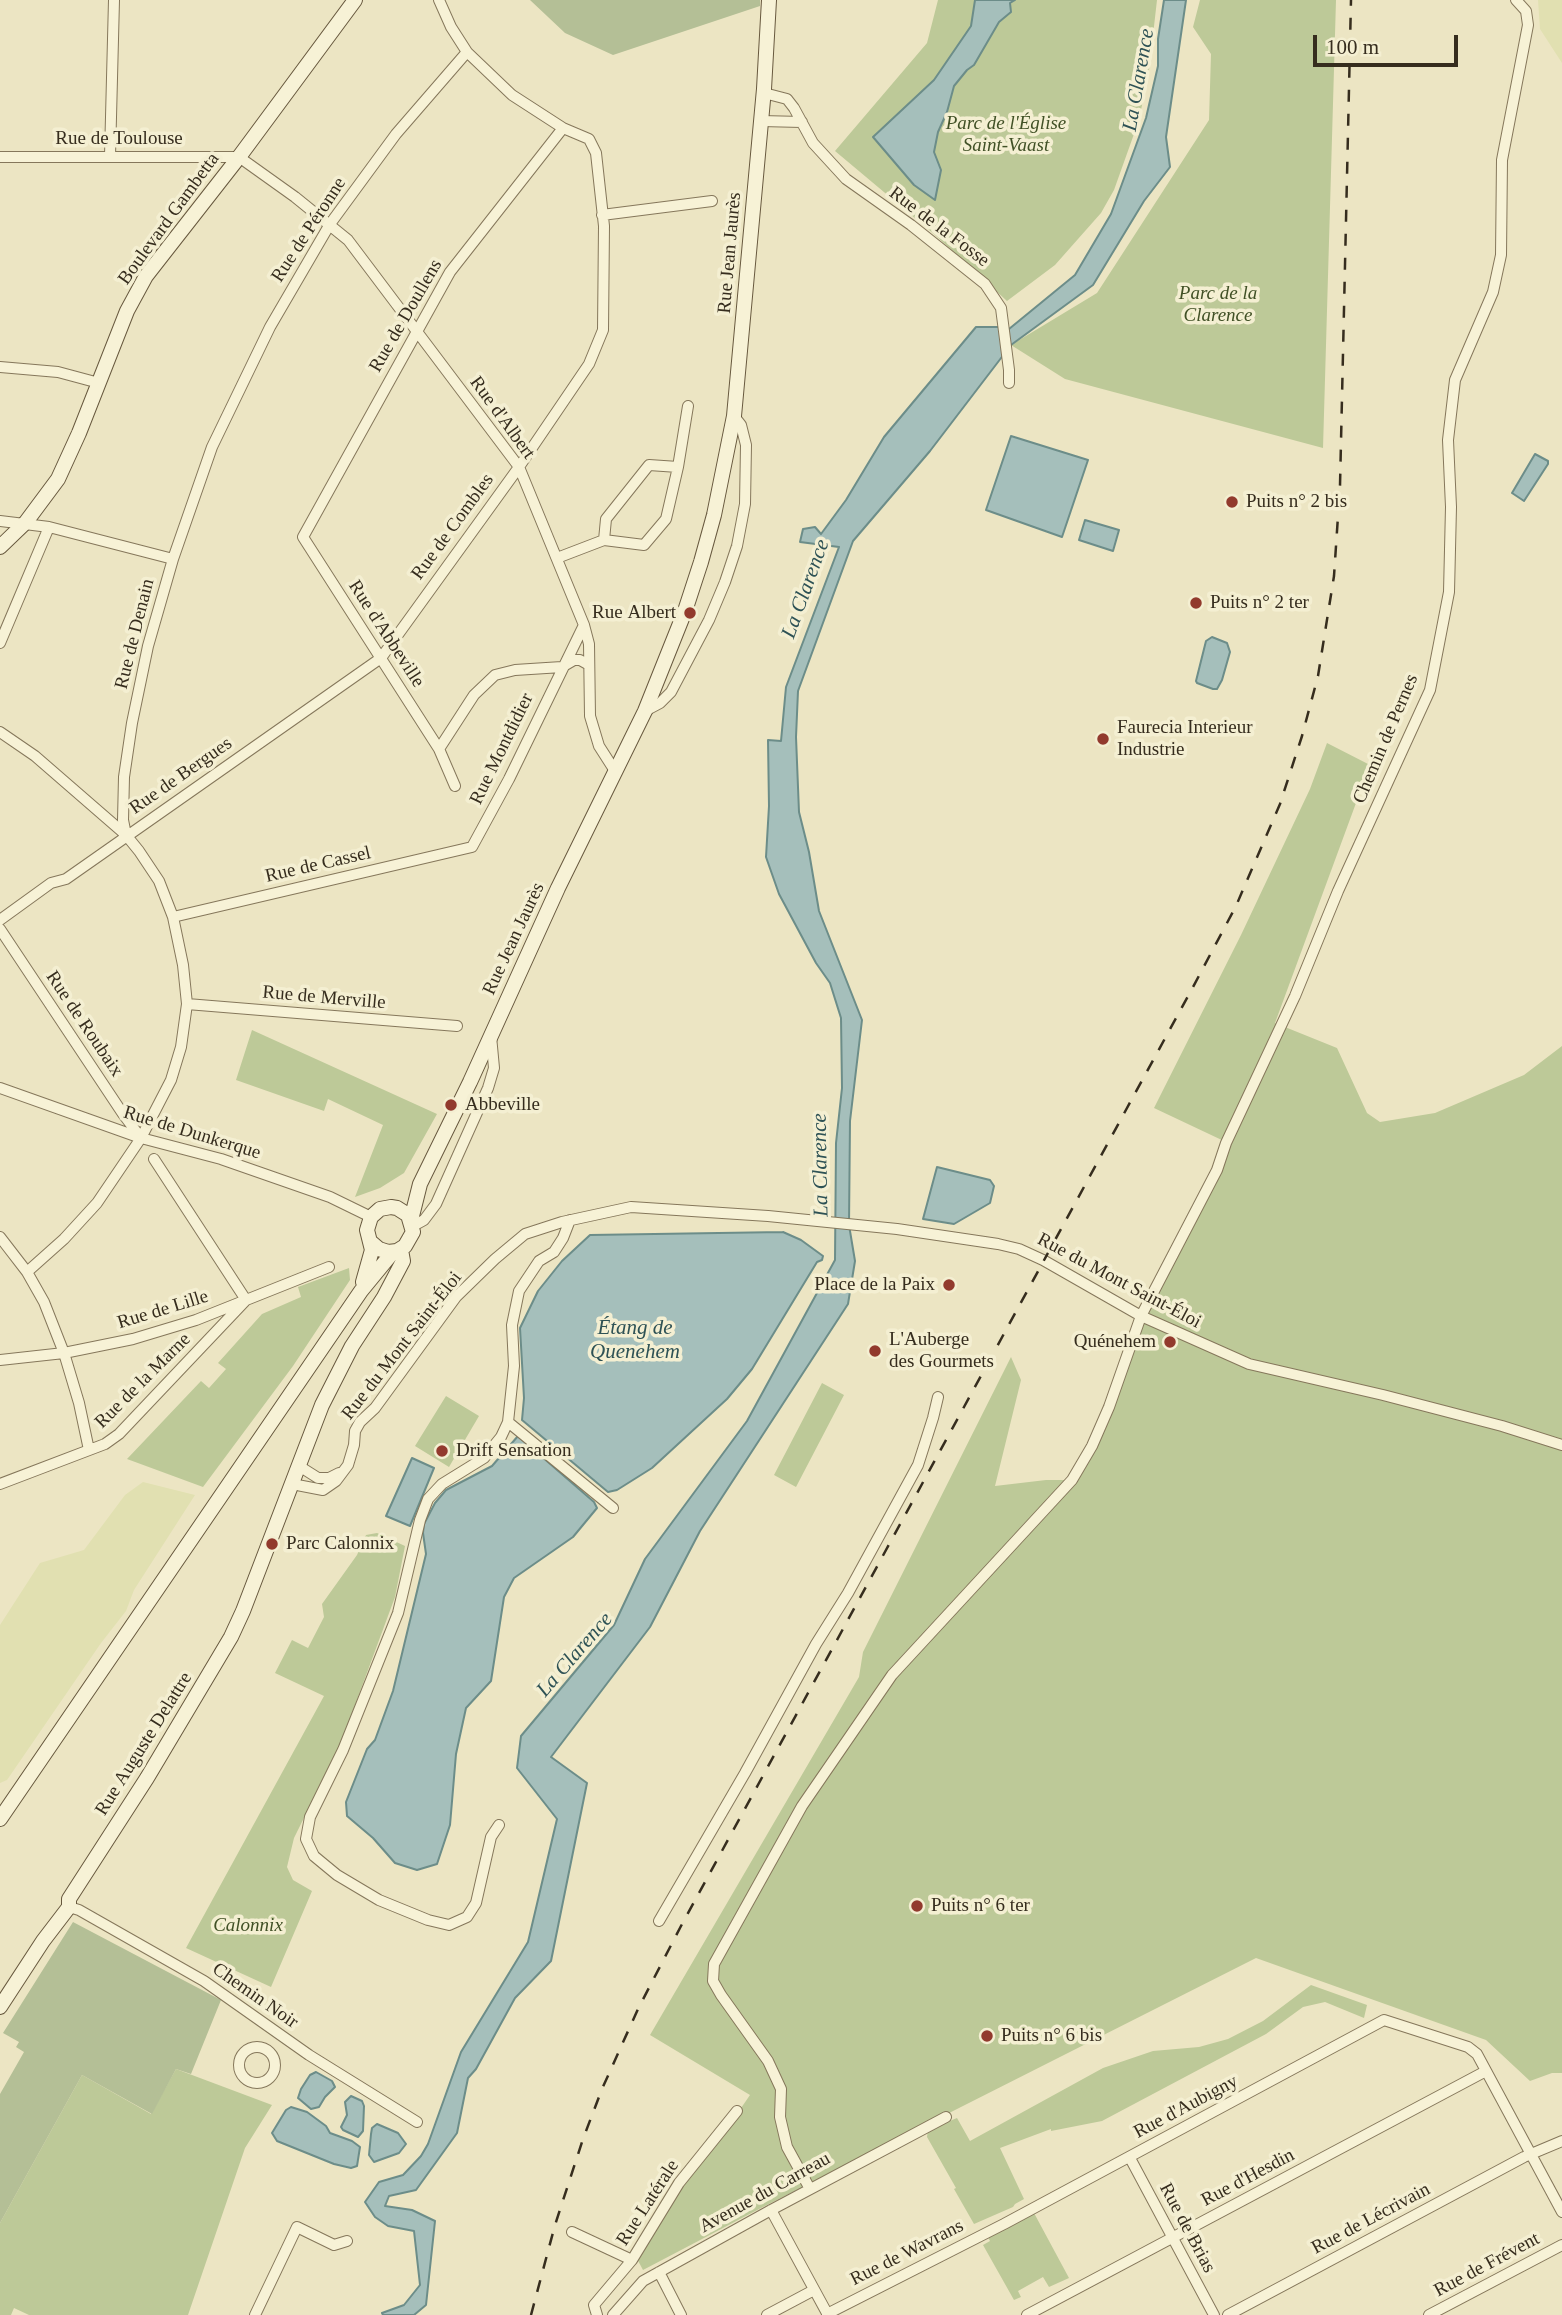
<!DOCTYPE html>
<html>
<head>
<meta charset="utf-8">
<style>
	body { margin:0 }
	#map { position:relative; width:1562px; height:2315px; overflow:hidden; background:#ece5c3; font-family:"Times New Roman",serif }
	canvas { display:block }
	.scale { position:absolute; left:1313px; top:35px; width:145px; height:32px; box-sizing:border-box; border:4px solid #362d1e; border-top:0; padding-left:9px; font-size:21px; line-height:24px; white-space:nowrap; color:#362d1e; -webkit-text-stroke:5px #f4efd2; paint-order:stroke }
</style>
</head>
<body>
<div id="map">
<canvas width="1562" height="2315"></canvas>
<div class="scale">100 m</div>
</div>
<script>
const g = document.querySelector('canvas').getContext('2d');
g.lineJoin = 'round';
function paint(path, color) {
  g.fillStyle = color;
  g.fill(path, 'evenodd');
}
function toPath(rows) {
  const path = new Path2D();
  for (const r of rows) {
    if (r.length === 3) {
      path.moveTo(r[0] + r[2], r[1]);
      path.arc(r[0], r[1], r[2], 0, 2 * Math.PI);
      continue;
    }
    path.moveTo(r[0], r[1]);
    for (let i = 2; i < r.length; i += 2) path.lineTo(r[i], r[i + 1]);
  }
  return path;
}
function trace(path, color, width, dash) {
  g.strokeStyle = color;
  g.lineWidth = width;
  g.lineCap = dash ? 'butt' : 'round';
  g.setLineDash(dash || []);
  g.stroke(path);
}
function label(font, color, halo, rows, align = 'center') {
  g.font = font + ' "Times New Roman",serif';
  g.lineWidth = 7;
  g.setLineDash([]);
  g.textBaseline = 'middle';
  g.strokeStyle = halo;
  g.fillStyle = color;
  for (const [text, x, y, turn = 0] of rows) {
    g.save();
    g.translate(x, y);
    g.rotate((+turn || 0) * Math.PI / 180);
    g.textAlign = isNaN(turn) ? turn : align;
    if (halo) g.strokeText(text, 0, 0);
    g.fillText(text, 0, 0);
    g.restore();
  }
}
paint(toPath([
	[1538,0,1562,0,1562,63,1540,29],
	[143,1482,195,1495,134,1590,126,1611,101,1643,7,1780,0,1783,0,1625,40,1563,84,1550,125,1495]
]), '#e1e0b1');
paint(toPath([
	[938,0,1157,0,1149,70,1139,120,1114,190,1101,213,1055,265,1007,301,934,234,835,151,927,43],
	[1200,0,1336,0,1323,448,1065,379,1011,345,1097,293,1209,120,1211,54,1193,27],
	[1327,743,1370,765,1275,1023,1337,1048,1367,1113,1380,1122,1435,1113,1524,1075,1562,1046,1562,2073,1552,2073,1530,2081,1486,2040,1256,1958,763,2207,643,2270,635,2255,675,2182,739,2111,750,2095,650,2035,859,1677,863,1652,1011,1357,1021,1380,995,1486,1046,1480,1072,1480,1092,1446,1141,1316,1226,1142,1154,1108,1241,935,1310,789],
	[252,1030,437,1114,404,1173,380,1188,355,1197,383,1125,328,1099,324,1111,236,1080],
	[349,1268,350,1280,293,1366,203,1487,127,1459,201,1381,209,1388,226,1369,218,1363,262,1314,301,1297,298,1287],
	[822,1383,844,1395,796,1487,774,1475],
	[446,1396,479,1416,449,1467,415,1446],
	[377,1533,405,1546,395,1597,341,1743,294,1838,287,1867,293,1880,312,1891,271,1987,186,1948,324,1696,275,1673,292,1640,308,1648,324,1617,322,1604,357,1555,366,1535],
	[1311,1985,1367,2005,1364,2018,1325,2002,1303,2007,1266,2034,1102,2121,1051,2131,1051,2129,1000,2148,1024,2199,1015,2204,1013,2207,974,2224,954,2189,956,2188,927,2137,928,2130,957,2118,970,2141,1103,2068,1153,2051,1199,2047,1228,2039,1263,2021],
	[176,2069,272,2105,245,2148,188,2315,29,2315,14,2308,11,2315,0,2315,0,2223,82,2075,151,2114],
	[1034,2213,1069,2278,1049,2287,1043,2277,1018,2291,1021,2297,1014,2300,983,2245,990,2241,987,2235]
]), '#bdc998');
paint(toPath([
	[530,0,760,0,760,6,613,55,565,33],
	[73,1922,221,2000,191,2074,176,2069,152,2114,82,2075,0,2223,0,2094,24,2052,16,2047,19,2042,3,2033]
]), '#b4bf96');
const water = toPath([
	[975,0,1015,0,1010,3,1011,12,999,22,974,65,967,70,954,86,947,112,938,132,934,152,941,170,935,200,914,185,873,137,934,80,971,26,975,0],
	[1164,0,1186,0,1166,137,1170,167,1144,201,1093,285,1011,345,930,451,853,541,798,691,796,737,799,812,809,852,819,911,862,1020,850,1121,849,1225,855,1261,848,1304,700,1531,650,1627,551,1757,587,1783,551,1961,515,1998,476,2069,468,2078,457,2133,416,2190,389,2196,385,2206,412,2210,435,2221,426,2305,414,2315,383,2315,382,2313,404,2305,420,2285,414,2231,388,2226,375,2217,365,2202,379,2182,403,2175,421,2156,428,2144,461,2052,528,1942,557,1819,517,1768,521,1736,614,1625,645,1559,747,1421,835,1260,836,1143,842,1088,841,1018,830,983,816,963,779,894,766,857,769,806,768,740,781,741,786,687,839,547,800,542,803,529,815,527,821,534,846,500,884,437,976,327,999,327,1009,329,1075,275,1111,214,1146,118,1158,66,1158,39,1164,0],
	[1011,436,1088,460,1062,537,986,510,1011,436],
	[1535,454,1548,461,1548,464,1524,501,1512,493,1535,454],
	[1085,520,1119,530,1113,551,1079,540,1085,520],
	[1212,637,1227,643,1230,652,1222,680,1217,689,1213,689,1197,683,1196,681,1206,641,1212,637],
	[937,1167,990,1180,994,1186,990,1203,954,1224,923,1219,937,1167],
	[783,1232,801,1240,823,1256,822,1260,817,1262,752,1369,727,1399,652,1468,617,1490,608,1492,522,1420,524,1398,520,1328,538,1291,562,1261,590,1235,783,1232],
	[518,1436,594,1502,597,1508,573,1537,514,1578,504,1597,491,1681,466,1708,456,1754,450,1825,437,1864,417,1870,395,1863,373,1838,347,1816,346,1802,367,1749,375,1740,393,1691,426,1554,423,1533,424,1524,435,1503,446,1490,492,1466,518,1436],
	[412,1458,434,1468,410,1526,386,1516,412,1458],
	[316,2072,332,2081,335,2087,325,2097,319,2107,311,2109,298,2098,301,2089,310,2075,316,2072],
	[351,2096,362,2101,364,2106,363,2131,358,2137,343,2130,341,2127,347,2115,345,2102,351,2096],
	[291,2107,307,2112,326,2126,330,2133,352,2141,360,2147,357,2166,351,2168,334,2164,277,2141,272,2133,286,2110,291,2107],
	[377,2124,398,2133,406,2144,399,2153,374,2162,369,2155,371,2134,372,2128,377,2124]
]);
paint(water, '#a5bfbb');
trace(water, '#6c8d89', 2);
const street = toPath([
	[764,93,787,99,794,108,813,143,846,179,911,225,985,284,1001,308,1009,370,1009,383],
	[761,121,802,122],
	[110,156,114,0],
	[0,157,239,157,295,197,348,240,519,467,584,625,589,644,590,716,599,746,615,771],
	[602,215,712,201],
	[0,367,58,372,99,383],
	[0,521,49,527,173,559],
	[604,540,644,545,666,519,678,467],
	[557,558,604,540,606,519,649,465,678,467,688,406],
	[0,643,49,527],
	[645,711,660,703,671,692,709,620,725,582,737,546,745,504,746,445,741,425,734,416],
	[0,732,35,756,126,835,139,851,159,881,173,917,183,965,187,1004,181,1047,171,1080,141,1138,97,1203,64,1239,27,1272],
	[439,749,474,695,495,675,515,670,562,667,574,660,580,660,589,665],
	[455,786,439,749,303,537,450,272,563,128],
	[126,835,123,820,124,777,132,723,148,646,173,559,212,447,270,327,330,224,396,134,467,52],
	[173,917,472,847,509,779,584,625],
	[0,920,51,883,66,879,381,658,519,467,589,364,603,330,604,226,596,153,589,139,563,128,512,95,467,52,451,27,439,0],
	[0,929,123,1114,141,1138],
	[187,1004,457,1026],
	[0,1088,141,1138,221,1159,330,1197,371,1217],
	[413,1226,424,1220,436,1204,488,1088,494,1068,491,1036],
	[0,1237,27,1272,44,1302,64,1353,79,1403,89,1450],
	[0,1360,64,1353,133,1339,196,1320,329,1267],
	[508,1422,613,1508],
	[299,1466,318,1478,329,1478,339,1473],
	[0,1484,105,1444,119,1434,246,1300,154,1159],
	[292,1484,323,1490,336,1481,348,1465,354,1445,355,1431,360,1422,375,1408,456,1297,495,1259,525,1234,562,1222,631,1207,768,1216,897,1229,998,1244,1019,1249,1043,1260,1141,1316,1249,1364,1383,1395,1502,1426,1562,1445],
	[499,1825,491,1837,476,1903,467,1917,449,1925,428,1920,379,1900,337,1875,314,1856,306,1839,310,1817,343,1750,398,1613,420,1520,428,1499,442,1484,484,1458,501,1437,508,1422,514,1366,512,1325,519,1291,539,1261,554,1252,563,1238,570,1220],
	[69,1907,79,1910,204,1981,309,2055,417,2122],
	[659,1921,745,1773,816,1644,848,1593,918,1465,933,1418,938,1397],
	[257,2065,18],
	[1130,2158,1214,2315],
	[810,2189,787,2147,780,2117,781,2089,768,2061,721,1995,713,1981,714,1964,802,1806,892,1675,1072,1480,1092,1446,1109,1407,1141,1316,1217,1170,1226,1143,1295,996,1338,891,1430,690,1449,592,1451,507,1448,440,1455,380,1493,292,1501,255,1502,160,1528,25,1526,11,1516,0],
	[771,2210,828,2315],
	[572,2232,632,2260],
	[659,2272,681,2315],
	[827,2314,1004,2224,1384,2020,1468,2047,1477,2054,1562,2212],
	[255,2315,297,2227,334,2245,347,2241],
	[597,2315,594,2305,632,2260,679,2183,737,2111],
	[613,2315,643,2281,771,2210,946,2117],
	[767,2315,814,2290],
	[1027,2315,1486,2071],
	[1228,2315,1524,2157,1562,2141],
	[1429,2315,1562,2245]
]);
const secondary = toPath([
	[0,547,26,522,58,479,79,433,127,311,146,276,239,157,355,0],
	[411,1220,420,1184,470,1082,558,888,645,711,685,611,701,562,714,515,734,416,764,89,769,0],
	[363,1282,372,1250,367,1230,371,1217,380,1209,391,1207,397,1208,408,1215,413,1232,405,1246,397,1251,388,1252,379,1249,372,1243],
	[0,1819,361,1291,393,1252],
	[0,2007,43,1941,69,1907,69,1899,147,1778,231,1637,243,1611,322,1405,352,1346,384,1297,403,1261,401,1250]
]);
trace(street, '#85775b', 12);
trace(secondary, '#67583e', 16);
trace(street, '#f7f2d6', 10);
trace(secondary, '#f7f2d6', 14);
trace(toPath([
	[531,2315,555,2225,583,2139,602,2089,638,2009,681,1926,1193,987,1236,906,1280,804,1302,736,1318,676,1334,576,1340,486,1351,0]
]), '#362d1e', 2.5, [12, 12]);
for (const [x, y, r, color] of [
	[1232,502,7,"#923a2d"],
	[1196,603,7,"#923a2d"],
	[690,613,7,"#923a2d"],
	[1103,739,7,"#923a2d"],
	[451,1105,7,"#923a2d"],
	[949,1285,7,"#923a2d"],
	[1170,1342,7,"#923a2d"],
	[875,1351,7,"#923a2d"],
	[442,1451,7,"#923a2d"],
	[272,1544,7,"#923a2d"],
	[917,1906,7,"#923a2d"],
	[987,2036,7,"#923a2d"]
]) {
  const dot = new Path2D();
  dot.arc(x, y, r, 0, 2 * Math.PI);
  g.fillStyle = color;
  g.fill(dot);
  trace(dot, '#f4efd2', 2.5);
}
label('italic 19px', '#415126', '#f4efd2', [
	["Parc de l'Église",1006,124],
	["Saint-Vaast",1006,146],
	["Parc de la",1218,294],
	["Clarence",1218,316],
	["Calonnix",248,1926]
]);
label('19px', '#362d1e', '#f4efd2', [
	["Rue de Toulouse",119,139],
	["Boulevard Gambetta",169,219,-54],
	["Rue de la Fosse",939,227,37],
	["Rue de Péronne",309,230,-57],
	["Rue Jean Jaurès",730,253,-85],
	["Rue de Doullens",406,316,-60],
	["Rue d'Albert",502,418,54],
	["Rue de Combles",453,527,-54],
	["Rue de Denain",135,634,-76],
	["Rue d'Abbeville",386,634,57],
	["Chemin de Pernes",1386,739,-67],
	["Rue Montdidier",502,749,-64],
	["Rue de Bergues",181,776,-35],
	["Rue de Cassel",318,865,-13],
	["Rue Jean Jaurès",514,939,-65],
	["Rue de Merville",324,998,5],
	["Rue de Roubaix",84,1024,56],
	["Rue de Dunkerque",192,1133,17],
	["Rue du Mont Saint-Éloi",1119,1281,28],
	["Rue de Lille",163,1310,-17],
	["Rue du Mont Saint-Éloi",402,1346,-52],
	["Rue de la Marne",143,1381,-45],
	["Rue Auguste Delattre",144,1744,-58],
	["Chemin Noir",255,1996,35],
	["Rue d'Aubigny",1186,2107,-28],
	["Rue d'Hesdin",1248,2178,-28],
	["Avenue du Carreau",765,2193,-29],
	["Rue Latérale",648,2203,-57],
	["Rue de Lécrivain",1371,2219,-28],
	["Rue de Brias",1187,2228,62],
	["Rue de Wavrans",907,2253,-27],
	["Rue de Frévent",1487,2265,-28]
]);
label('19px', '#362d1e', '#f4efd2', [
	["Puits n° 2 bis",1246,502],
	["Puits n° 2 ter",1210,603],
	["Rue Albert",676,613,"right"],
	["Faurecia Interieur",1117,728],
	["Industrie",1117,750],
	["Abbeville",465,1105],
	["Place de la Paix",935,1285,"right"],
	["L'Auberge",889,1340],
	["des Gourmets",889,1362],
	["Quénehem",1156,1342,"right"],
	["Drift Sensation",456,1451],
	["Parc Calonnix",286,1544],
	["Puits n° 6 ter",931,1906],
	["Puits n° 6 bis",1001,2036]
], 'left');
label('italic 21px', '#2e5255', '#f4efd2', [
	["La Clarence",1139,80,-80],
	["La Clarence",806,589,-70],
	["La Clarence",821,1165,-91],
	["Étang de",635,1328],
	["Quenehem",635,1352],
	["La Clarence",575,1655,-49]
]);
</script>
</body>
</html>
